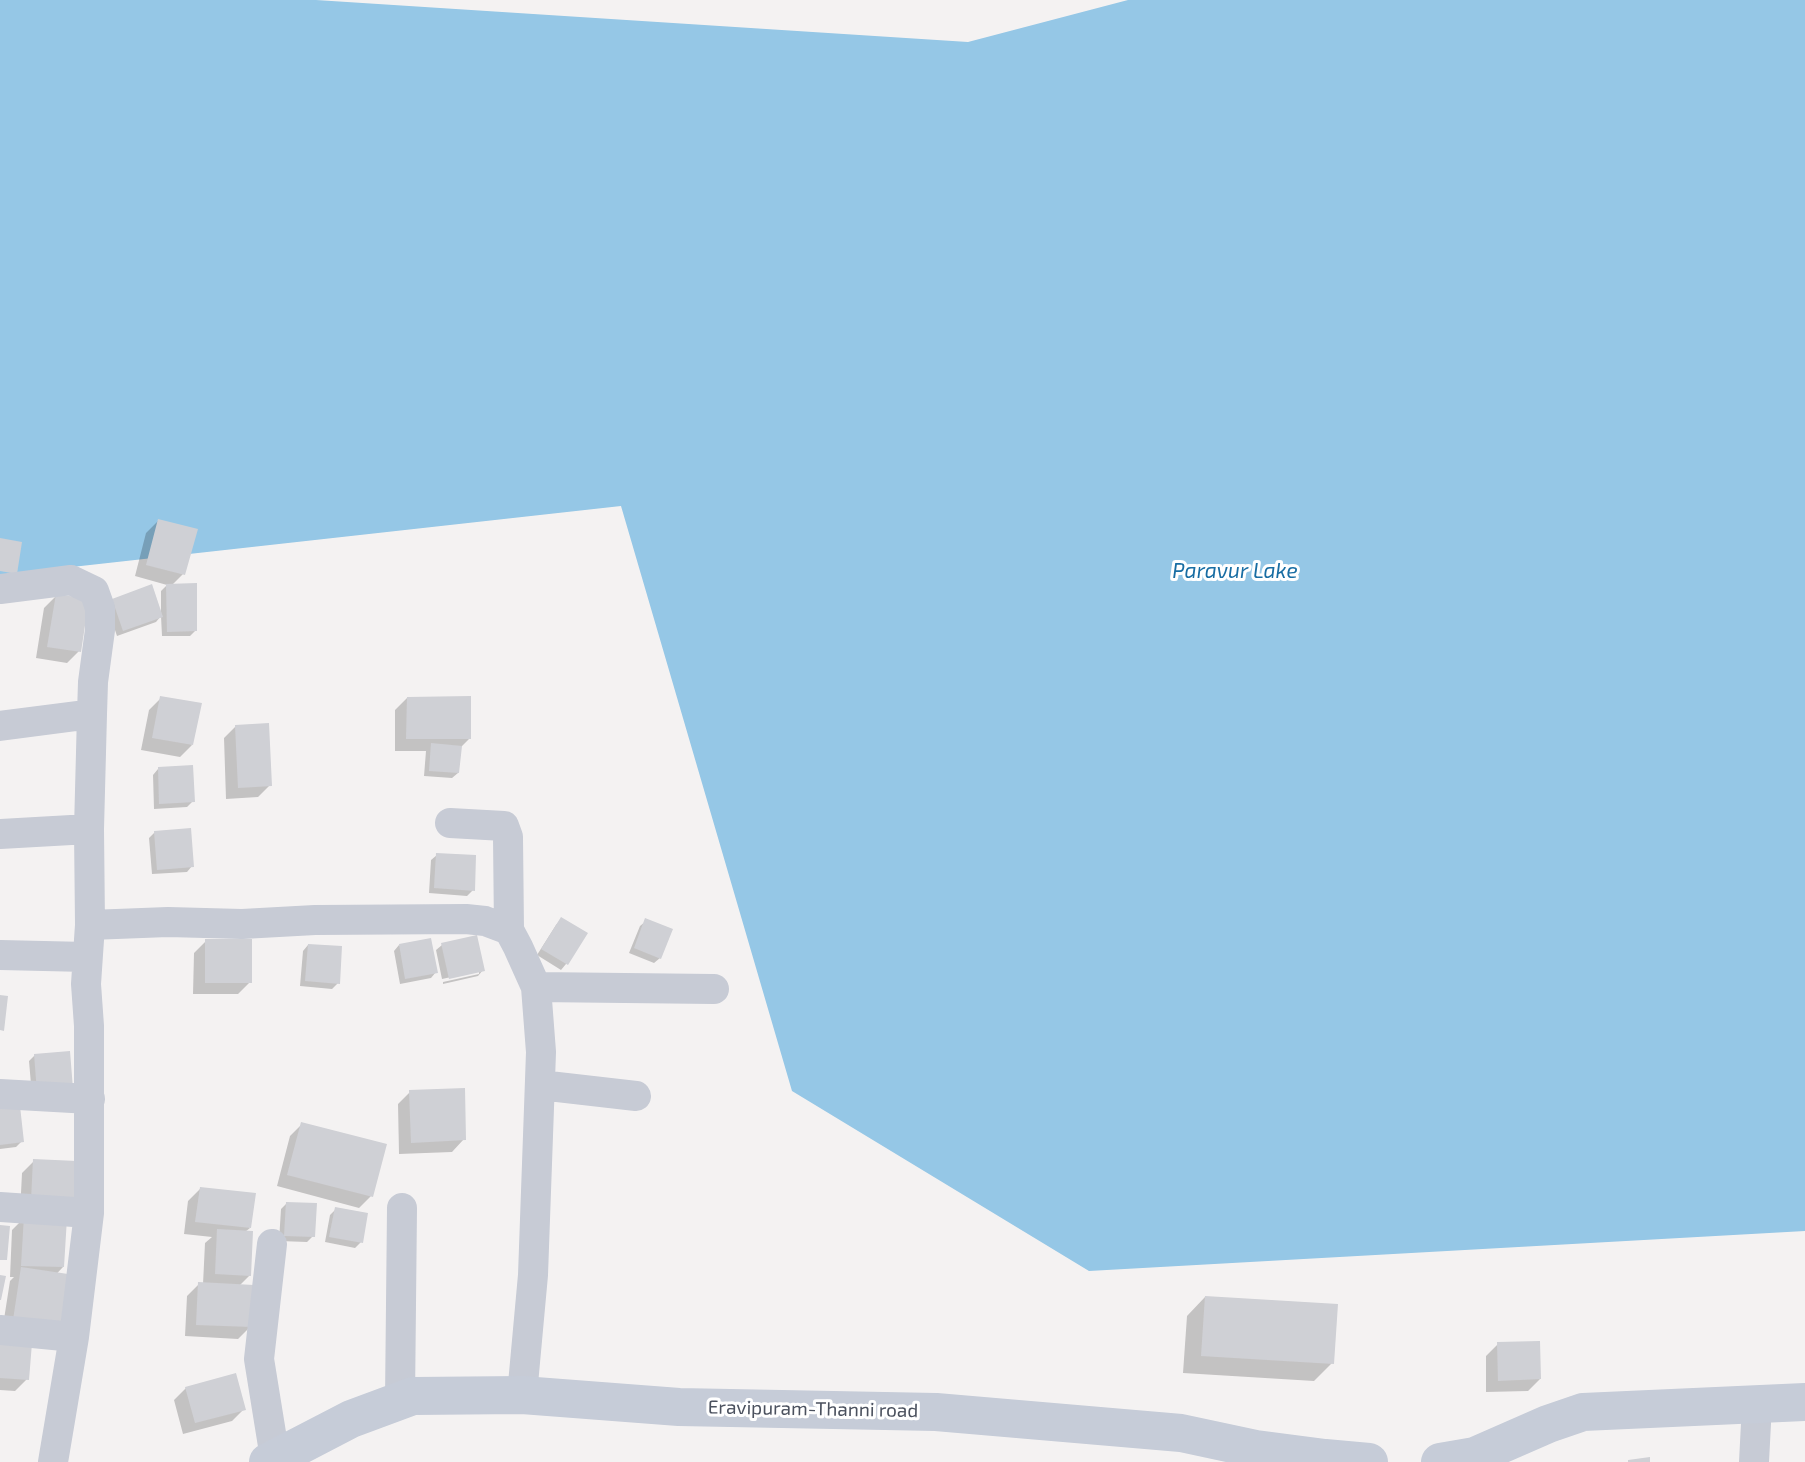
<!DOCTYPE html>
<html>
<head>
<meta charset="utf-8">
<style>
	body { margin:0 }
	canvas { display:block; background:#f4f2f2 }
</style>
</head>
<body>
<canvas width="1805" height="1462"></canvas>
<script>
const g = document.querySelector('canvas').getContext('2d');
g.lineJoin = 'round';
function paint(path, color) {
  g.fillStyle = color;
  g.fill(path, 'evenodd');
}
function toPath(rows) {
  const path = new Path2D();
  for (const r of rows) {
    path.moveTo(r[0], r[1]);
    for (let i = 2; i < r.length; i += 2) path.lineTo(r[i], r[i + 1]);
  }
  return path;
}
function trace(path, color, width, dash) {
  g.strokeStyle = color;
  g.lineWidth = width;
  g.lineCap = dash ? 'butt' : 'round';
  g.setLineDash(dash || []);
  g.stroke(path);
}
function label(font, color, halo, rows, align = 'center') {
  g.font = font + ' "Exo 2",sans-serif';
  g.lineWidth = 6;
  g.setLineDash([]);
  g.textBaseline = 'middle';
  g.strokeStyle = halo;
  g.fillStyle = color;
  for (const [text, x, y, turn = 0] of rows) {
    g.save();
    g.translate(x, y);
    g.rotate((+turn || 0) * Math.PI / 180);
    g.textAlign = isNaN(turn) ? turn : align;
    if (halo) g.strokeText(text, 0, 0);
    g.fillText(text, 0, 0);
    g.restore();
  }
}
paint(toPath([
	[0,0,316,0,968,42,1128,0,1805,0,1805,1231,1089,1271,792,1091,621,506,0,575]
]), '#95c7e6');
paint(toPath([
	[158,521,183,574,172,585,196,630,190,636,162,636,161,616,156,622,117,636,107,606,113,600,161,614,161,591,167,585,135,576,146,533],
	[56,596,79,651,67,663,36,658,44,608],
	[161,698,192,745,180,757,141,750,149,710],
	[407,698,469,739,460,748,458,773,452,778,424,776,426,751,395,751,395,710],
	[236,726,270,785,258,797,226,799,224,738],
	[158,769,193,801,187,807,154,809,153,775],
	[155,832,192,866,187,872,152,874,149,838],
	[437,855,473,890,467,896,429,893,431,860],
	[561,919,585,934,566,964,561,970,537,955,556,925],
	[646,921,660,958,654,963,629,953,640,926],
	[206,941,250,982,238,994,193,994,194,953],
	[308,945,338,983,332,989,300,986,303,951],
	[399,945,436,972,431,978,400,984,394,951],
	[442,945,483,970,478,976,443,984,443,982,479,974,479,971,442,979,436,950],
	[68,1053,32,1096,29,1061,35,1055],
	[410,1092,464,1139,452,1152,399,1154,398,1104],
	[0,1111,22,1141,16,1147,0,1149],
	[302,1124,371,1196,359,1208,277,1186,290,1136],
	[34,1161,61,1214,20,1213,22,1173],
	[200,1189,250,1228,245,1232,250,1275,239,1286,250,1327,238,1339,185,1336,187,1296,199,1284,203,1284,205,1243,212,1237,184,1234,188,1201],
	[286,1204,313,1236,307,1242,279,1241,281,1209],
	[336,1209,361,1242,355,1248,325,1242,330,1215],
	[24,1218,63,1267,2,1332,10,1281,14,1277,10,1277,12,1230],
	[1205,1297,1332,1363,1314,1381,1183,1373,1187,1316],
	[0,1343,27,1379,15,1391,0,1390],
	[1498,1344,1540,1379,1528,1391,1486,1392,1486,1356],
	[186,1388,244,1409,232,1421,183,1434,174,1400]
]), '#0003');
paint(toPath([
	[158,519,198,529,185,575,146,565],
	[0,538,22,542,17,574,0,571],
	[197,583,197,631,167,632,166,584],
	[152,584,163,617,123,631,112,599],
	[56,594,89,599,81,652,47,647],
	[160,696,202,703,193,745,152,738],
	[471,696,471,739,406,739,407,697],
	[269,723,272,786,238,788,235,725],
	[431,743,462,746,459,773,429,771],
	[193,765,195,802,159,804,158,767],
	[191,828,194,867,157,870,154,831],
	[436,853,476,855,475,891,434,888],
	[561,917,588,933,568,965,541,949],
	[645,918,673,929,661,959,634,948],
	[477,935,485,971,449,979,441,943],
	[431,938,438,973,405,979,399,944],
	[205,939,252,939,252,983,205,983],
	[308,944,342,946,340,984,305,981],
	[0,995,8,996,4,1031,0,1030],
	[70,1051,73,1089,37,1092,34,1054],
	[465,1088,466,1140,411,1143,409,1090],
	[20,1106,24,1142,0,1145,0,1109],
	[301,1122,387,1144,373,1197,287,1175],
	[33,1159,77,1161,74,1203,31,1201],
	[200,1187,256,1193,251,1228,195,1222],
	[286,1202,317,1203,315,1237,284,1236],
	[335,1207,368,1213,363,1243,329,1237],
	[24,1216,67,1218,64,1267,21,1266],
	[0,1225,10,1226,7,1260,0,1260],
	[217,1229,253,1231,251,1276,215,1274],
	[21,1267,68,1274,61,1326,13,1320],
	[0,1275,6,1276,1,1300,0,1300],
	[198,1282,254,1285,252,1327,196,1325],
	[1205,1296,1338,1304,1334,1364,1201,1356],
	[0,1341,32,1343,29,1380,0,1378],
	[1540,1341,1541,1379,1498,1381,1497,1342],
	[236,1373,246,1410,195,1423,185,1387],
	[1650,1457,1650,1462,1628,1462,1628,1460]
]), '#cfd0d5');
trace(toPath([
	[0,589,71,580,94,591,100,608,100,630,93,682,92,714,89,829,90,925,86,984,89,1026,89,1213,74,1337,53,1462],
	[0,726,92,714],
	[450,823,504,826,508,837,509,930],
	[0,834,89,829],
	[90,925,168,922,242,924,315,920,466,919,485,921,509,930,518,947,536,987,541,1052,533,1275,522,1395],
	[0,955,87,957],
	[536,987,714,989],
	[540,1085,636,1096],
	[0,1094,90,1099],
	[0,1207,89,1213],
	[272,1244,259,1359,275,1458],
	[0,1330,74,1337],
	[400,1400,402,1208],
	[1754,1462,1757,1404]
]), '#c7cbd5', 30);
trace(toPath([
	[268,1462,351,1419,413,1396,522,1395,679,1407,936,1412,1181,1433,1256,1449,1325,1458,1369,1462],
	[1440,1462,1475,1456,1548,1424,1583,1412,1805,1402]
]), '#c6ccd8', 38);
label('19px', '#4b515e', '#fff', [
	["Eravipuram-Thanni road",813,1409,1]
]);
label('italic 21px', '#186da3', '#fff', [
	["Paravur Lake",1235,571]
]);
</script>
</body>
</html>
